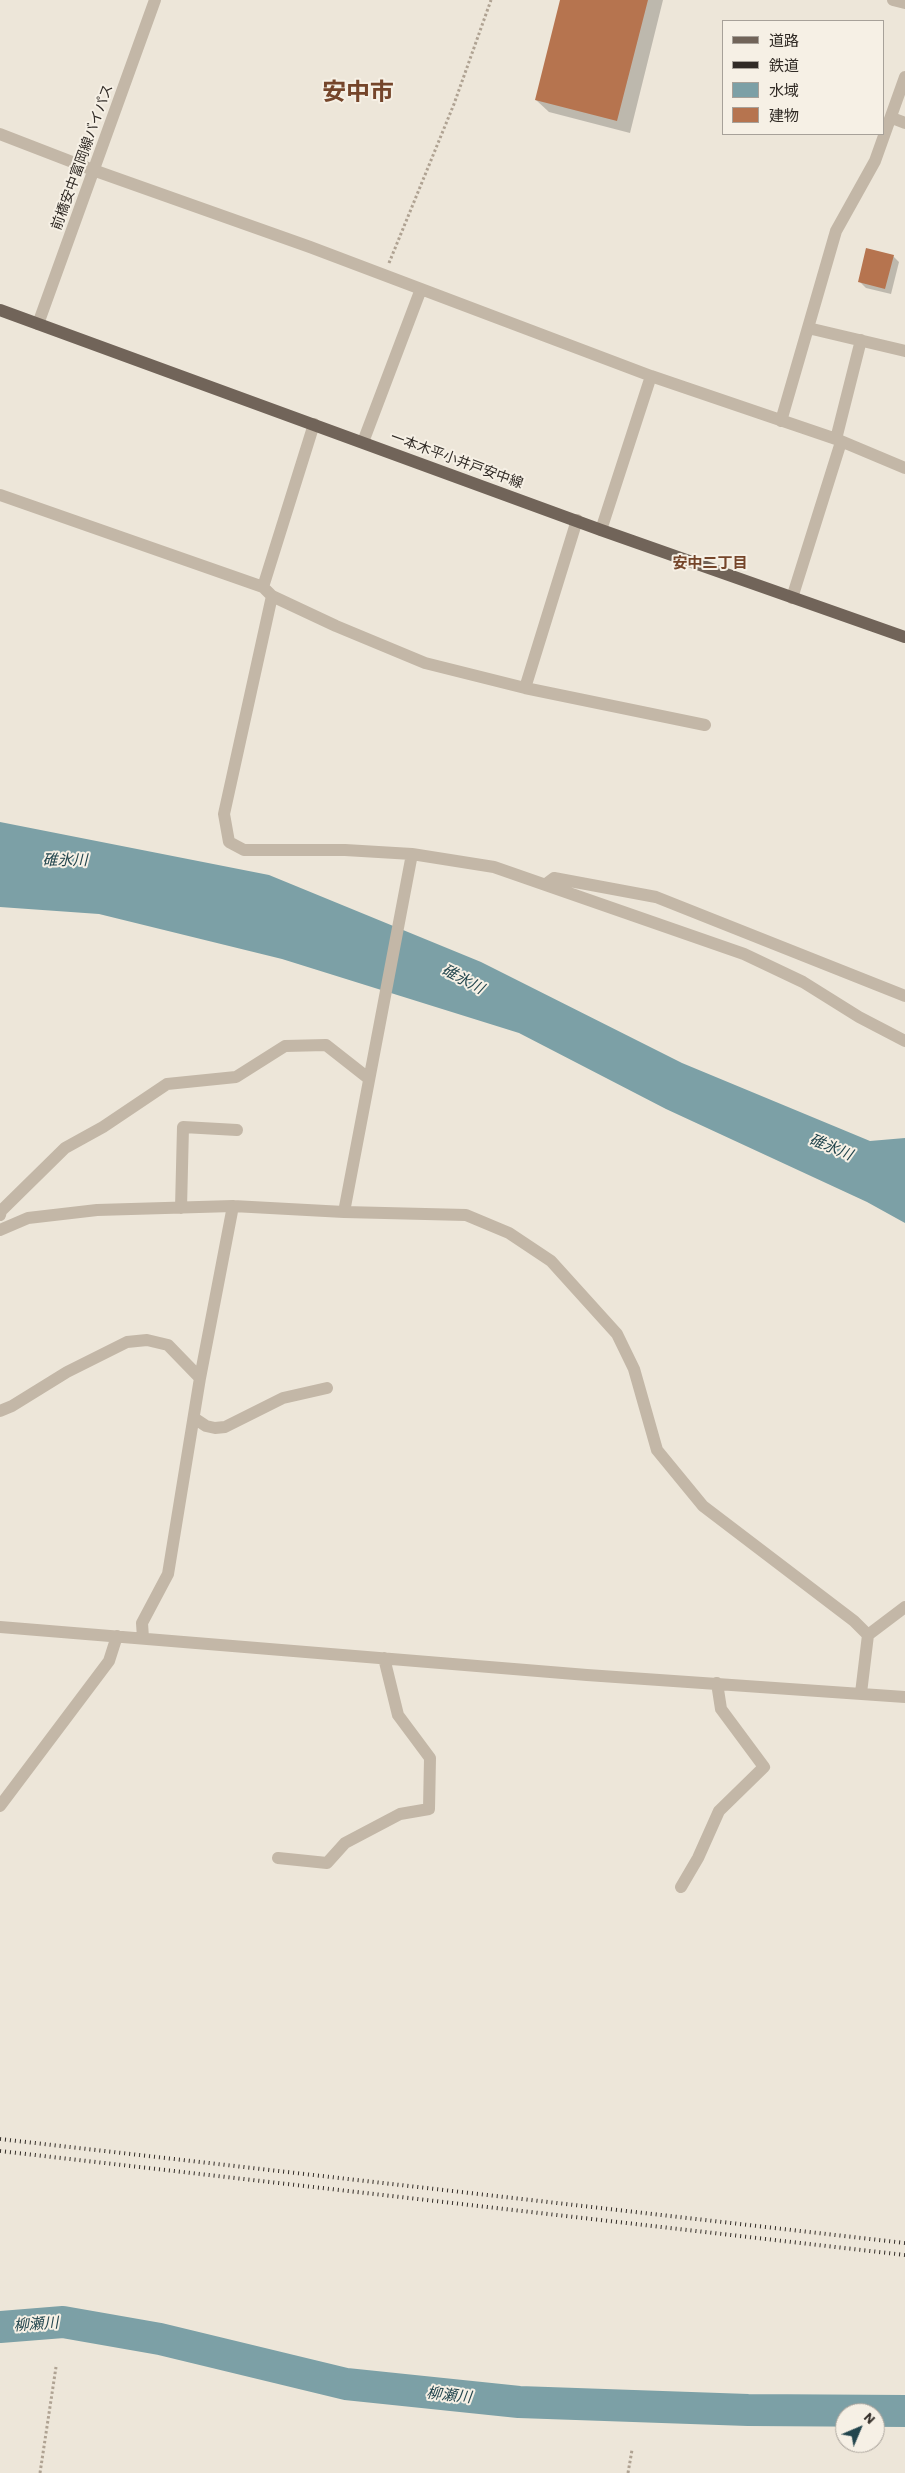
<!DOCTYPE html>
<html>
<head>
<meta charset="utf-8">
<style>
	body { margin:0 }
	#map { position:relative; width:905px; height:2473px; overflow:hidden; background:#ede6d9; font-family:Barlow,"Noto Sans JP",sans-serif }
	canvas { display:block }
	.legend { position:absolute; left:722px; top:20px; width:162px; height:115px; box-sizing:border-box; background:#f6f0e5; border:1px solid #a7a199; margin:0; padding:6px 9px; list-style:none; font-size:15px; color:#312b26 }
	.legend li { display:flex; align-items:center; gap:10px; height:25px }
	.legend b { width:25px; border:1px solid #a7a199 }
	.north { position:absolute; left:835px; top:2403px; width:50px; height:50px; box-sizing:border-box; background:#f6f0e5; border:1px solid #a7a199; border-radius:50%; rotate:45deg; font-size:14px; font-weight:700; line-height:20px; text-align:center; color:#312b26 }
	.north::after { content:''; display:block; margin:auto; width:18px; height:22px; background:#22454d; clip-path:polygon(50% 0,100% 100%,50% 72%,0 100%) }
</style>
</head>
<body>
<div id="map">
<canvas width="905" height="2473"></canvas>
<ul class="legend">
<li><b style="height:6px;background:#716459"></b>道路</li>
<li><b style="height:6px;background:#312b26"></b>鉄道</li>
<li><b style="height:14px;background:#7ca0a6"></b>水域</li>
<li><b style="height:14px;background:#b6744f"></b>建物</li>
</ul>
<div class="north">N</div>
</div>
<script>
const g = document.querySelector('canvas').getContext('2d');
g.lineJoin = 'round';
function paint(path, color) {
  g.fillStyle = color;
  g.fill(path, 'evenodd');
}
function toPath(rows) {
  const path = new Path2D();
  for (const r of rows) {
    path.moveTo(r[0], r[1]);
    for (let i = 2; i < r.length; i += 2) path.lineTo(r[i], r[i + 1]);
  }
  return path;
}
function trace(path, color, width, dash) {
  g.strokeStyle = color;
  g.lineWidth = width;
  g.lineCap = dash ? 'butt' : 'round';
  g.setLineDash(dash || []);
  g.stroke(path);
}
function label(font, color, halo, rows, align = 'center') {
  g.font = font + ' Barlow,"Noto Sans JP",sans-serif';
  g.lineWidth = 4;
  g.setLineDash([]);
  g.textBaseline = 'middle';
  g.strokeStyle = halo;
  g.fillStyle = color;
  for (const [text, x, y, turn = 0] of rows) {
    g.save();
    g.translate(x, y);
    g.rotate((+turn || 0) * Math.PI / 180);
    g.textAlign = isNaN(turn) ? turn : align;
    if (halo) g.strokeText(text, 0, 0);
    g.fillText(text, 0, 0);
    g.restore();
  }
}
paint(toPath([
	[0,822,269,875,481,962,682,1063,870,1141,905,1138,905,1223,867,1202,666,1109,519,1033,282,959,99,914,0,907]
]), '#7ca0a6');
paint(toPath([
	[561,0,663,0,630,133,549,112,536,100],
	[893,256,899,262,891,294,866,288,860,282]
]), '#0003');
trace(toPath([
	[0,2327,63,2322,160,2339,346,2384,519,2402,748,2410,905,2411]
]), '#7ca0a6', 32);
paint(toPath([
	[560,0,648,0,617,121,535,100],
	[866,248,894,255,885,289,858,282]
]), '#b6744f');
trace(toPath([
	[389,263,454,104,491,0],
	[40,2473,56,2367],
	[628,2473,632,2450]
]), '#afa292', 3, [2.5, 2.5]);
trace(toPath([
	[893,0,905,3],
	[892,118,905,123],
	[0,134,93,170,310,247,651,376,836,439,905,468],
	[38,324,155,0],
	[808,328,905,351],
	[781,421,836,231,875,161,905,77],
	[836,439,861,340],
	[363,442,421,289],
	[0,495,263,587,272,596,336,626,425,663,525,688,705,725],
	[601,530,651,376],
	[263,587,314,424],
	[272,596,224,814,229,842,244,850,345,850,412,854,494,867,744,954,803,982,859,1017,905,1041],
	[792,598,841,442],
	[525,688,577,520],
	[546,884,554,878,656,897,905,996],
	[181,1208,183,1127,237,1130],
	[344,1212,412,854],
	[0,1215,1,1211,65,1148,103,1127,167,1084,236,1077,285,1046,326,1045,368,1078],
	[0,1230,28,1218,97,1210,233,1206,344,1212,466,1215,509,1233,551,1261,617,1334,634,1369,657,1450,703,1506,854,1621,868,1635],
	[0,1411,12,1406,67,1372,127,1342,147,1340,168,1345,200,1378],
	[194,1418,206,1426,215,1428,225,1427,283,1398,327,1388],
	[0,1627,587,1675,905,1697],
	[143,1638,142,1623,168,1574,200,1378,233,1206],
	[861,1693,868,1635,905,1607],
	[0,1806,109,1661,117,1636],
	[278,1858,327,1863,345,1843,400,1814,429,1809,430,1758,398,1715,384,1658],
	[681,1887,698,1858,719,1811,764,1767,721,1709,717,1683]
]), '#c3b7a7', 12);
trace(toPath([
	[0,310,601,530,905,637]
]), '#716459', 12);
trace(toPath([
	[0,2139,905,2243],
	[0,2151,905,2255]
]), '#312b26', 4, [1, 4]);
label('14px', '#312b26', '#f6f0e5', [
	["前橋安中富岡線バイパス",82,157,-70],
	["一本木平小井戸安中線",457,460,20]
]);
label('bold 15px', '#75452a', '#f6f0e5', [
	["安中二丁目",710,563]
]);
label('italic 15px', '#22454d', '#f6f0e5', [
	["碓氷川",65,860],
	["碓氷川",463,979,28],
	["碓氷川",831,1147,22],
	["柳瀬川",36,2324,-4],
	["柳瀬川",449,2395,6]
]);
label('bold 24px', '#75452a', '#f6f0e5', [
	["安中市",358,92]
]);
</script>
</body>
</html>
